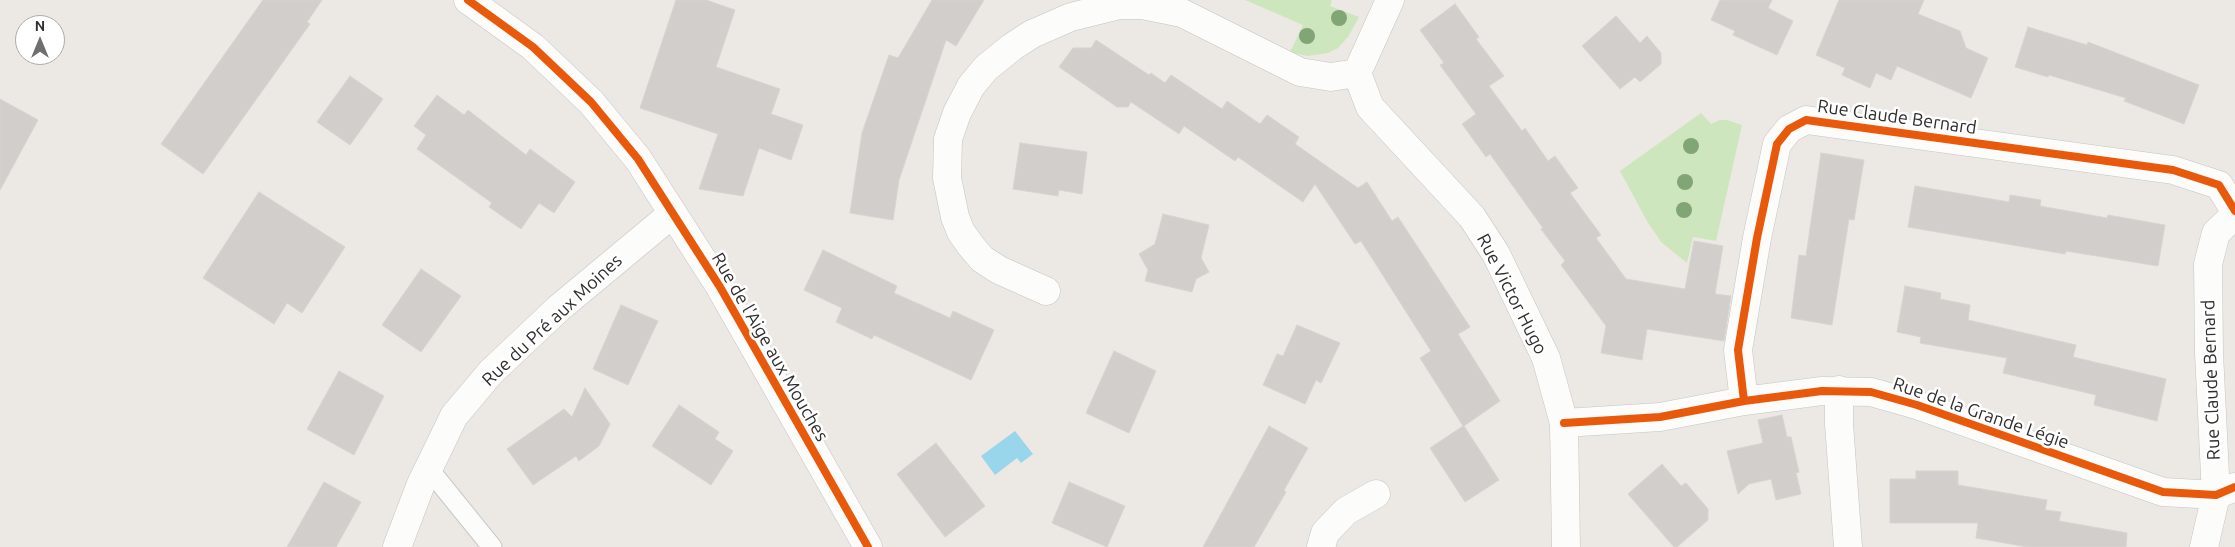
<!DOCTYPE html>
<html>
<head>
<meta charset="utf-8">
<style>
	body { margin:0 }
	#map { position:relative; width:2235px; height:547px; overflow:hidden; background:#ece8e4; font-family:Ubuntu,sans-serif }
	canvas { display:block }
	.north { position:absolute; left:15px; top:15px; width:50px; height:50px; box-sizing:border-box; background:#fff; border:1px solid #ababab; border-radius:50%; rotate:0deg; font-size:14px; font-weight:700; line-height:20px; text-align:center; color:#2e2e2e }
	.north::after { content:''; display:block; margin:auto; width:18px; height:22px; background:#706f6e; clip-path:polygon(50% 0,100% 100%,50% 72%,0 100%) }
</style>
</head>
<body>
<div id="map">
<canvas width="2235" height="547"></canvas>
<div class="north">N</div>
</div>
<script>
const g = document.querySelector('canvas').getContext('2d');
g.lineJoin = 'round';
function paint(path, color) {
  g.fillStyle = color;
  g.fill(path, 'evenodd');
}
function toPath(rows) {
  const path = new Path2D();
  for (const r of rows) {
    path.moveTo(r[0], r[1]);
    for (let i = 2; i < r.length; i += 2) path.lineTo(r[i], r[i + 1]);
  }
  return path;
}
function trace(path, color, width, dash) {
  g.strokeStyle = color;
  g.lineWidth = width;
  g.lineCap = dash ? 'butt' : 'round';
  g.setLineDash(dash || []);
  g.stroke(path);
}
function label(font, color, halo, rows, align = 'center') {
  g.font = font + ' Ubuntu,sans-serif';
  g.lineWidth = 5;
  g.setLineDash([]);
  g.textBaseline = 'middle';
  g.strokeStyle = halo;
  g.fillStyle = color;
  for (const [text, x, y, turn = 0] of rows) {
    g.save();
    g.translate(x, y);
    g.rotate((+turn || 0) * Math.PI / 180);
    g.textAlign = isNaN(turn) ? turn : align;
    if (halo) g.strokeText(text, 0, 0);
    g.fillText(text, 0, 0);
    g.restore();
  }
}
paint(toPath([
	[1245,0,1332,0,1330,6,1359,17,1348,37,1338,48,1328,53,1307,56,1290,52,1303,25],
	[1701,113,1711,124,1720,120,1727,120,1742,125,1716,241,1693,237,1687,263,1661,242,1647,221,1620,171]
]), '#cee6be');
paint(toPath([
	[1015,431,1033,454,1021,463,1017,458,995,475,981,456]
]), '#99d6ec');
const building = toPath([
	[263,0,322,0,307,22,310,24,203,174,161,144,263,0],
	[676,0,706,0,735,10,716,67,780,89,771,114,803,125,791,160,759,148,743,196,699,189,718,134,640,108,676,0],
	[932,0,984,0,956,46,946,40,899,180,893,220,850,213,862,133,889,55,898,58,932,0],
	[1720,0,1772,0,1768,8,1793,21,1777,55,1733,35,1735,31,1711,20,1720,0],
	[1839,0,1924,0,1918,14,1960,31,1966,48,1988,58,1971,98,1897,66,1891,80,1876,73,1870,88,1842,75,1845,68,1816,55,1839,0],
	[1455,4,1479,37,1476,39,1504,76,1489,86,1522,131,1525,128,1548,161,1555,156,1578,188,1570,193,1601,235,1596,238,1626,279,1685,289,1694,241,1723,246,1715,294,1731,296,1724,341,1647,329,1642,360,1601,353,1606,326,1561,265,1565,261,1541,229,1543,228,1490,154,1486,157,1462,124,1476,114,1440,65,1444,63,1420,30,1455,4],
	[1616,16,1640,43,1647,36,1661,53,1661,64,1640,82,1635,77,1620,89,1582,46,1616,16],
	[2028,27,2087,45,2088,42,2199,85,2184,124,2124,101,2126,98,2049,75,2048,77,2015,67,2028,27],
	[1096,40,1149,75,1151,73,1165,83,1171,75,1222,109,1227,101,1260,124,1267,115,1299,137,1295,144,1358,188,1367,182,1392,221,1398,217,1470,327,1458,334,1500,401,1464,426,1499,480,1465,502,1430,448,1463,426,1420,358,1431,351,1361,241,1355,244,1315,184,1303,202,1238,157,1235,161,1184,126,1179,134,1131,102,1128,107,1117,107,1059,67,1073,48,1091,48,1096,40],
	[350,76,383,99,350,145,317,122,350,76],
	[437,95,464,115,468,110,526,155,530,149,575,182,554,213,539,203,521,229,489,207,492,203,417,149,426,135,414,126,437,95],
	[0,99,38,120,0,190,0,99],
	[1020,143,1087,152,1082,194,1059,190,1058,196,1013,189,1020,143],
	[1821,153,1864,160,1854,220,1849,219,1832,325,1791,318,1799,255,1806,256,1821,153],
	[1915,186,2009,202,2010,195,2041,200,2040,206,2107,218,2108,215,2165,225,2158,266,2066,251,2065,254,1908,227,1915,186],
	[259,192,345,247,302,313,287,303,274,324,203,278,259,192],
	[1163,214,1209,225,1201,258,1209,272,1196,279,1192,292,1145,281,1148,270,1139,254,1155,244,1163,214],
	[823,250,897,286,894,293,950,318,953,311,994,330,971,380,874,335,872,339,836,322,842,308,804,290,823,250],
	[421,269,461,296,421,352,382,325,421,269],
	[1905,286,1941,293,1940,299,1970,305,1968,320,2076,345,2073,357,2166,379,2157,421,2094,405,2096,395,2003,373,2007,358,1920,343,1921,337,1897,332,1905,286],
	[621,305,658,321,628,385,593,369,621,305],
	[1297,325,1340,343,1321,383,1316,380,1305,404,1263,385,1277,354,1283,356,1297,325],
	[1114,351,1156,371,1129,433,1086,413,1114,351],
	[339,371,384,396,354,455,307,429,339,371],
	[585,388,610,424,599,446,579,461,576,456,533,485,507,449,564,409,572,417,585,388],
	[679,405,719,432,715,439,733,451,711,485,652,446,679,405],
	[1782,415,1787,437,1791,437,1799,472,1796,473,1801,494,1776,500,1771,479,1749,484,1738,494,1727,451,1763,443,1758,420,1782,415],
	[1269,426,1308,448,1284,490,1286,492,1254,547,1203,547,1269,426],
	[936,443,985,506,945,537,897,474,936,443],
	[1662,464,1681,486,1686,483,1708,509,1708,520,1677,547,1674,547,1628,494,1662,464],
	[1916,471,1958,471,1958,485,2047,500,2045,510,2061,512,2059,521,2127,533,2126,547,2028,547,1976,538,1978,523,1890,523,1890,479,1916,479,1916,471],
	[324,482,361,502,336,547,287,547,324,482],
	[1069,482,1125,506,1107,547,1052,523,1069,482]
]);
paint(building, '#d1cecb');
trace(building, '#d7d4d0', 1);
const service = toPath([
	[428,468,492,547]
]);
const minor = toPath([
	[468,0,533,47,591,102,638,159,720,287,868,547],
	[1390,0,1357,73,1370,107,1472,217,1496,254,1546,358,1564,423,1566,547],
	[1046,291,999,270,982,259,971,246,961,232,955,217,947,178,948,139,957,113,971,86,986,68,1012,47,1032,34,1071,17,1120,5,1142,5,1182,13,1300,72,1331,77,1357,73],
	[1839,390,1839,424,1848,547],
	[1744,401,1738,350,1757,238,1777,144,1789,129,1806,120,2173,170,2219,185,2235,211],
	[1564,423,1660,417,1744,401,1822,391,1871,392,1917,405,2163,492,2216,495,2235,487],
	[397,547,421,484,454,416,491,372,559,308,672,214],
	[1321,547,1325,533,1346,511,1376,494],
	[2204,547,2216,495,2209,353,2208,264,2216,233,2235,215]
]);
trace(service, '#c5c4c5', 21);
trace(minor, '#c5c4c5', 29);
trace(service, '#fcfcfb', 19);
trace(minor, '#fcfcfb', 28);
trace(toPath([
	[468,0,533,47,591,102,638,159,720,287,868,547],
	[1744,401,1738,350,1757,238,1777,144,1789,129,1806,120,2173,170,2219,185,2235,211],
	[1564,423,1660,417,1744,401,1822,391,1871,392,1917,405,2163,492,2216,495,2235,487]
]), '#e8590c', 8);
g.fillStyle = '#82a575';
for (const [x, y] of [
	[1339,18],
	[1307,36],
	[1691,146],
	[1685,182],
	[1684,210]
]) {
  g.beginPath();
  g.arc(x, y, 8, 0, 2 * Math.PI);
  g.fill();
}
label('18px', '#2e2e2e', '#fff', [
	["Rue Claude Bernard",1897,117,8],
	["Rue Victor Hugo",1512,294,63],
	["Rue du Pré aux Moines",552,320,-43],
	["Rue de l'Aige aux Mouches",770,347,60],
	["Rue Claude Bernard",2211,380,-92],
	["Rue de la Grande Légie",1981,413,19]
]);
</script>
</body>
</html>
